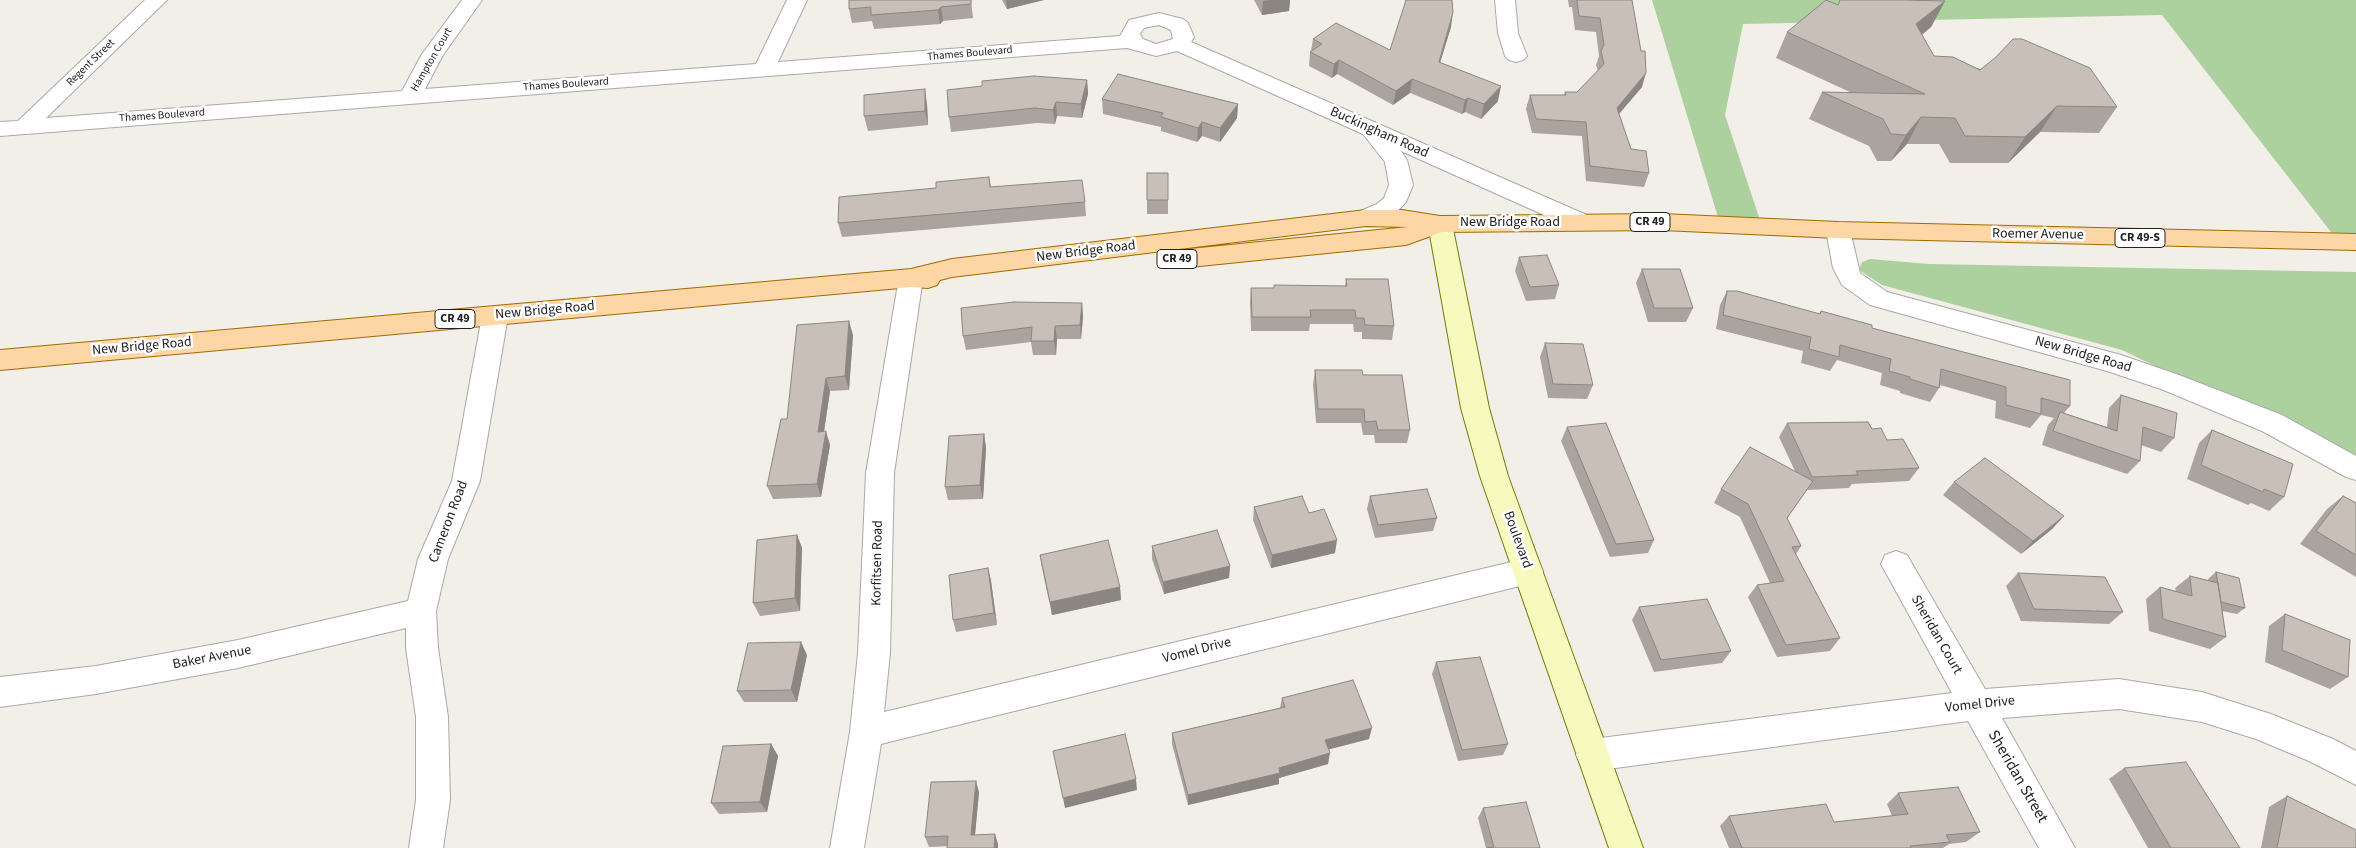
<!DOCTYPE html>
<html>
<head>
<meta charset="utf-8">
<style>
	body { margin:0 }
	canvas { display:block; background:#f2efe9 }
</style>
</head>
<body>
<canvas width="2356" height="848"></canvas>
<script>
const g = document.querySelector('canvas').getContext('2d');
g.lineJoin = 'round';
function paint(path, color) {
  g.fillStyle = color;
  g.fill(path, 'evenodd');
}
function toPath(rows) {
  const path = new Path2D();
  for (const r of rows) {
    path.moveTo(r[0], r[1]);
    for (let i = 2; i < r.length; i += 2) path.lineTo(r[i], r[i + 1]);
  }
  return path;
}
function trace(path, color, width, dash) {
  g.strokeStyle = color;
  g.lineWidth = width;
  g.lineCap = dash ? 'butt' : 'round';
  g.setLineDash(dash || []);
  g.stroke(path);
}
function label(font, color, halo, rows, align = 'center') {
  g.font = font + ' "Source Sans 3",sans-serif';
  g.lineWidth = 5;
  g.setLineDash([]);
  g.textBaseline = 'middle';
  g.strokeStyle = halo;
  g.fillStyle = color;
  for (const [text, x, y, turn = 0] of rows) {
    g.save();
    g.translate(x, y);
    g.rotate((+turn || 0) * Math.PI / 180);
    g.textAlign = isNaN(turn) ? turn : align;
    if (halo) g.strokeText(text, 0, 0);
    g.fillText(text, 0, 0);
    g.restore();
  }
}
paint(toPath([
	[1652,0,2356,0,2356,242,2338,241,2162,15,1743,24,1725,115,1762,226,1720,224],
	[1870,259,1929,264,2356,272,2356,469,2272,423,2122,350,1882,285,1859,270,1862,262]
]), '#add19e');
const street = toPath([
	[145,0,167,0,46,118,402,91,422,54,462,0,482,0,443,55,425,89,756,64,787,0,807,0,778,62,1120,36,1129,20,1159,13,1183,19,1188,23,1194,37,1191,42,1589,216,1593,222,1589,228,1581,230,1573,228,1401,151,1407,160,1413,185,1406,202,1393,216,1366,226,1358,224,1354,218,1358,212,1377,204,1384,198,1389,185,1385,162,1363,134,1177,51,1156,56,1127,48,0,136,0,122,18,121,145,0],
	[1159,25,1171,30,1173,39,1156,44,1143,39,1140,34,1144,28,1159,25],
	[1495,0,1515,0,1518,33,1527,56,1523,60,1516,62,1509,60,1505,56,1498,33,1495,0],
	[1838,222,1847,224,1850,230,1860,273,1887,292,2121,355,2179,375,2282,415,2356,456,2356,480,2346,477,2262,431,2161,389,2107,371,1870,305,1842,285,1833,268,1826,230,1829,224,1838,222],
	[911,269,920,272,923,278,894,473,890,653,884,712,1528,558,1539,562,1543,571,1539,580,1528,584,881,744,864,848,830,848,850,732,858,653,866,473,899,278,902,272,911,269],
	[495,307,504,309,508,316,480,481,448,559,436,611,438,648,448,717,450,800,443,848,409,848,416,800,416,717,406,648,406,628,238,668,96,694,0,707,0,677,96,666,238,640,408,601,418,559,452,481,482,316,486,309,495,307],
	[1896,551,1907,555,1985,689,2119,679,2202,692,2271,714,2333,739,2356,751,2356,785,2309,761,2256,739,2202,722,2119,709,2002,718,2075,848,2039,848,1968,721,1593,771,1581,766,1576,755,1581,744,1593,739,1952,693,1881,564,1885,555,1896,551]
]);
const secondary = toPath([
	[1440,216,1448,218,1452,224,1489,408,1508,476,1643,848,1609,848,1480,476,1461,408,1428,224,1432,218,1440,216]
]);
const primary = toPath([
	[1366,210,1402,210,1440,216,1662,214,1838,222,2356,234,2356,250,1838,238,1662,230,1442,232,1406,245,1180,268,1171,265,1168,259,1171,253,1180,250,1408,227,1366,226,952,277,940,280,937,285,928,288,911,287,0,370,0,350,911,269,952,259,1366,210]
]);
trace(street, '#a9a9a9', 2);
trace(secondary, '#707d05', 2);
trace(primary, '#a06b00', 2);
paint(street, '#fff');
paint(secondary, '#f7fabf');
paint(primary, '#fcd6a4');
paint(toPath([
	[971,0,973,18,943,21,940,24,874,29,872,21,852,23,849,9],
	[1002,0,1044,0,1007,9],
	[1254,0,1290,0,1289,11,1262,15],
	[1568,0,1632,0,1642,87,1619,114,1631,149,1649,173,1644,187,1586,181,1582,136,1532,133,1526,109,1530,95,1564,95,1565,92,1577,92,1598,71,1596,65,1599,56,1596,32,1575,30,1572,7,1569,7],
	[1945,1,1931,27,1922,35,1934,56,2117,107,2099,133,2040,132,2008,163,1950,163,1939,144,1907,144,1891,161,1877,161,1869,146,1809,119,1822,92,1852,93,1776,58,1787,32,1837,5],
	[1451,27,1440,62,1498,101,1481,119,1465,112,1462,114,1410,93,1393,105,1337,74,1332,78,1309,66,1310,52,1311,51,1313,39,1390,50],
	[1087,80,1088,94,1082,118,1057,116,1055,124,1037,123,951,132,949,117],
	[1102,99,1238,104,1237,118,1220,142,1202,136,1197,142,1161,131,1161,127,1103,114],
	[927,104,928,125,868,131,864,116],
	[1168,173,1168,214,1147,214,1147,200],
	[989,177,991,187,1085,202,1086,216,842,237,838,223,936,188],
	[1519,257,1559,285,1555,299,1526,301,1515,271],
	[1642,269,1693,308,1686,322,1648,322,1636,283],
	[1346,279,1394,326,1392,340,1362,339,1362,332,1354,332,1353,324,1310,324,1309,331,1251,331,1250,302,1251,288,1274,288,1345,286],
	[1727,291,1820,314,1821,311,1872,328,2070,406,2064,413,2107,427,2109,408,2121,395,2174,438,2161,452,2141,445,2140,461,2127,474,2042,445,2048,425,2054,418,2041,415,2030,428,1995,418,1996,401,1940,385,1939,388,1930,402,1900,393,1900,391,1880,385,1882,373,1837,360,1830,371,1801,363,1803,351,1716,329,1720,305],
	[1082,303,1083,317,1081,339,1057,339,1056,355,1033,355,1031,342,966,350,963,336],
	[853,335,849,390,830,391,824,431,830,445,821,497,773,499,767,486,787,419],
	[1545,343,1593,385,1587,399,1548,398,1540,357],
	[1315,370,1363,375,1410,430,1407,443,1375,443,1374,435,1363,435,1361,423,1316,423,1313,384],
	[1787,423,1872,429,1887,440,1919,468,1909,481,1852,484,1849,488,1807,490,1787,518,1801,546,1796,554,1840,638,1830,651,1777,657,1748,597,1757,585,1770,583,1740,517,1714,503,1721,489,1795,471,1779,437],
	[1567,427,1654,540,1648,553,1610,557,1561,441],
	[2212,430,2284,497,2269,511,2251,503,2248,505,2187,479,2199,443],
	[984,434,986,448,983,499,948,500,945,487],
	[1954,482,2064,516,2052,529,2021,554,1943,495],
	[1370,496,1437,518,1433,531,1375,538,1367,509],
	[2343,496,2356,503,2356,577,2300,544,2327,509],
	[1254,507,1309,513,1335,553,1271,568,1253,520],
	[797,535,802,548,800,611,760,616,753,603],
	[1152,546,1230,566,1229,578,1164,594,1152,559],
	[1040,555,1120,587,1121,600,1052,615,1042,568],
	[988,568,991,581,997,625,956,632,953,620],
	[2216,572,2245,608,2237,614,2222,611,2226,637,2210,649,2149,631,2146,599,2160,587,2176,591,2175,588,2190,576,2209,581,2208,579],
	[2018,573,2123,612,2109,624,2021,621,2006,586],
	[1639,607,1731,651,1722,663,1654,672,1632,620],
	[2285,614,2348,677,2330,689,2265,662,2269,626],
	[807,655,797,702,744,702,737,691],
	[1436,662,1508,744,1503,755,1458,761,1432,674],
	[1282,698,1369,739,1329,749,1328,764,1279,778,1279,784,1188,805,1172,744,1172,733,1280,708],
	[771,744,778,756,767,812,719,814,711,803],
	[2124,768,2240,848,2148,848,2109,779],
	[979,792,975,835,998,844,929,847,925,837],
	[1898,793,1980,832,1966,842,1949,844,1943,848,1729,848,1720,826,1729,816,1834,822,1892,816,1887,804],
	[2287,796,2356,848,2261,848,2269,807],
	[1483,808,1540,848,1486,848,1478,818]
]), '#aba49e');
paint(toPath([
	[1006,0,1044,0,1007,9],
	[1270,0,1290,0,1289,11,1262,15,1263,1],
	[1945,1,1931,27,1902,50,1916,24],
	[941,7,943,21,940,24,938,10],
	[1453,12,1451,27,1436,76,1439,62],
	[1339,60,1337,74,1332,78,1334,64],
	[1646,73,1642,87,1612,122,1617,108],
	[1412,79,1410,93,1393,105,1396,91],
	[1087,80,1088,94,1082,118,1081,104],
	[1501,86,1498,101,1481,119,1484,104],
	[925,89,927,104,928,125,925,111],
	[1468,98,1465,112,1462,114,1465,100],
	[1056,102,1057,116,1055,124,1053,110],
	[1238,104,1237,118,1220,142,1220,128],
	[2057,106,2040,132,2008,163,2025,137],
	[1921,117,1907,144,1891,161,1906,135],
	[1202,122,1202,136,1197,142,1198,128],
	[1082,303,1083,317,1081,339,1080,325],
	[849,321,853,335,849,390,845,376],
	[1055,326,1057,339,1056,355,1054,341],
	[826,378,830,391,822,445,818,432],
	[826,431,830,445,821,497,817,484],
	[984,434,986,448,983,499,980,485],
	[2064,516,2052,529,2021,554,2033,541],
	[797,535,802,548,800,611,795,598],
	[1337,540,1335,553,1271,568,1272,555],
	[1230,566,1229,578,1164,594,1163,582],
	[988,568,991,581,997,625,994,613],
	[1120,587,1121,600,1052,615,1050,602],
	[801,642,807,655,797,702,791,690],
	[1372,728,1369,739,1323,751,1325,740],
	[771,744,778,756,767,812,760,802],
	[1330,753,1328,764,1279,778,1279,784,1188,805,1188,795],
	[1136,779,1137,790,1065,808,1063,798],
	[976,781,979,792,974,845,971,835],
	[995,834,998,844,998,848,994,848]
]), '#8b8681');
const building = toPath([
	[849,0,971,0,971,4,941,7,938,10,871,15,871,7,849,9,849,0],
	[1406,0,1452,0,1453,12,1439,62,1501,86,1484,104,1468,98,1465,100,1412,79,1396,91,1339,60,1334,64,1310,52,1322,44,1313,39,1336,23,1390,50,1406,0],
	[1577,0,1632,0,1641,51,1645,51,1646,73,1617,108,1631,149,1646,151,1649,173,1590,166,1586,122,1536,119,1530,95,1566,95,1565,92,1577,92,1604,64,1601,51,1604,45,1600,18,1579,16,1577,0],
	[1826,0,1838,5,1840,0,1905,0,1945,1,1916,24,1934,56,1953,57,1980,70,1996,57,2013,39,2022,39,2090,68,2117,107,2057,106,2025,137,1965,136,1955,118,1921,117,1906,135,1891,134,1883,119,1822,92,1925,94,1787,32,1826,0],
	[1118,74,1238,104,1220,128,1202,122,1198,128,1161,117,1163,113,1102,99,1118,74],
	[1034,76,1087,80,1081,104,1056,102,1053,110,1035,108,949,117,947,90,982,86,982,81,1034,76],
	[925,89,925,111,864,116,864,95,925,89],
	[1147,173,1168,173,1168,200,1147,200,1147,173],
	[989,177,990,187,1082,180,1085,202,838,223,839,197,936,188,936,182,989,177],
	[1547,255,1559,285,1530,287,1519,257,1547,255],
	[1642,269,1680,269,1693,308,1654,308,1642,269],
	[1346,279,1388,279,1394,326,1365,325,1364,318,1356,318,1355,310,1310,310,1311,317,1252,317,1251,288,1274,288,1274,285,1347,286,1346,279],
	[1727,291,1737,291,1820,314,1821,311,1872,325,1872,328,2070,380,2070,406,2041,398,2041,414,2006,405,2006,387,1941,369,1939,388,1910,379,1910,377,1889,371,1891,359,1840,345,1839,357,1809,349,1811,337,1723,315,1727,291],
	[1014,302,1082,303,1080,325,1055,326,1054,341,1031,341,1032,327,963,336,961,308,1014,302],
	[849,321,845,376,826,378,818,432,826,431,817,484,767,486,781,419,787,419,797,325,849,321],
	[1545,343,1583,344,1593,385,1553,384,1545,343],
	[1315,370,1362,370,1363,375,1402,375,1410,430,1378,430,1376,421,1365,422,1364,409,1318,409,1315,370],
	[2121,395,2177,413,2174,438,2143,427,2140,461,2053,431,2060,412,2117,431,2121,395],
	[1868,422,1872,429,1881,428,1887,440,1903,439,1919,468,1856,471,1858,475,1812,477,1787,423,1868,422],
	[1606,423,1654,540,1616,544,1567,427,1606,423],
	[2212,430,2293,464,2284,497,2264,489,2263,492,2201,465,2212,430],
	[984,434,980,485,945,487,949,436,984,434],
	[1750,447,1813,481,1787,518,1801,546,1792,547,1840,638,1786,645,1757,585,1784,581,1748,504,1721,489,1750,447],
	[1985,458,2064,516,2033,541,1954,482,1985,458],
	[1427,489,1437,518,1378,525,1370,496,1427,489],
	[1302,496,1309,513,1324,509,1337,540,1272,555,1254,507,1302,496],
	[2343,496,2356,503,2356,555,2316,531,2343,496],
	[1217,530,1230,566,1163,582,1152,546,1217,530],
	[797,535,795,598,753,603,757,540,797,535],
	[1108,540,1120,587,1050,602,1040,555,1108,540],
	[988,568,994,613,953,620,949,575,988,568],
	[2216,572,2239,578,2245,608,2221,602,2216,572],
	[2018,573,2105,577,2123,612,2034,609,2018,573],
	[2190,576,2218,583,2226,637,2163,619,2160,587,2192,596,2190,576],
	[1707,599,1731,651,1661,660,1639,607,1707,599],
	[2285,614,2350,640,2348,677,2282,650,2285,614],
	[801,642,791,690,737,691,748,643,801,642],
	[1480,657,1508,744,1462,750,1436,662,1480,657],
	[1353,680,1372,728,1325,740,1330,753,1279,768,1280,773,1188,795,1172,733,1285,707,1282,698,1353,680],
	[1125,734,1136,779,1063,798,1053,751,1125,734],
	[771,744,760,802,711,803,723,746,771,744],
	[2186,762,2240,848,2171,848,2124,768,2186,762],
	[976,781,971,835,995,834,994,848,947,848,948,836,925,837,931,782,976,781],
	[1958,787,1980,832,1946,835,1950,842,1910,846,1911,848,1742,848,1729,816,1826,804,1834,822,1908,814,1898,793,1958,787],
	[2287,796,2356,830,2356,848,2277,848,2287,796],
	[1526,802,1540,848,1487,848,1494,847,1483,808,1526,802]
]);
paint(building, '#c7bfb8');
trace(building, '#8b8681', 1);
label('11px', '#222', '#fff', [
	["Thames Boulevard",970,54,-5],
	["Hampton Court",432,60,-60],
	["Regent Street",91,63,-44],
	["Thames Boulevard",566,85,-4],
	["Thames Boulevard",162,116,-4]
]);
for (const [x, y, w] of [
	[1650,222,40],
	[2140,238,50],
	[1177,259,40],
	[455,319,40]
]) {
  const box = new Path2D();
  box.roundRect(x - w / 2, y - 9.5, w, 19, 4);
  g.fillStyle = '#fff';
  g.fill(box);
  trace(box, '#222', 1);
}
label('bold 12px', '#222', null, [
	["CR 49",1650,222],
	["CR 49-S",2140,238],
	["CR 49",1177,259],
	["CR 49",455,319]
]);
label('14px', '#222', '#fff', [
	["Buckingham Road",1379,133,24],
	["New Bridge Road",1510,223],
	["Roemer Avenue",2038,235,1],
	["New Bridge Road",1086,252,-7],
	["New Bridge Road",545,311,-5],
	["New Bridge Road",142,347,-5],
	["New Bridge Road",2083,355,16],
	["Cameron Road",449,522,-69],
	["Boulevard",1517,540,70],
	["Korfitsen Road",878,563,-89],
	["Sheridan Court",1936,635,60],
	["Vomel Drive",1197,651,-14],
	["Baker Avenue",212,658,-11],
	["Vomel Drive",1980,705,-6]
]);
label('16px', '#222', '#fff', [
	["Sheridan Street",2017,777,60]
]);
</script>
</body>
</html>
